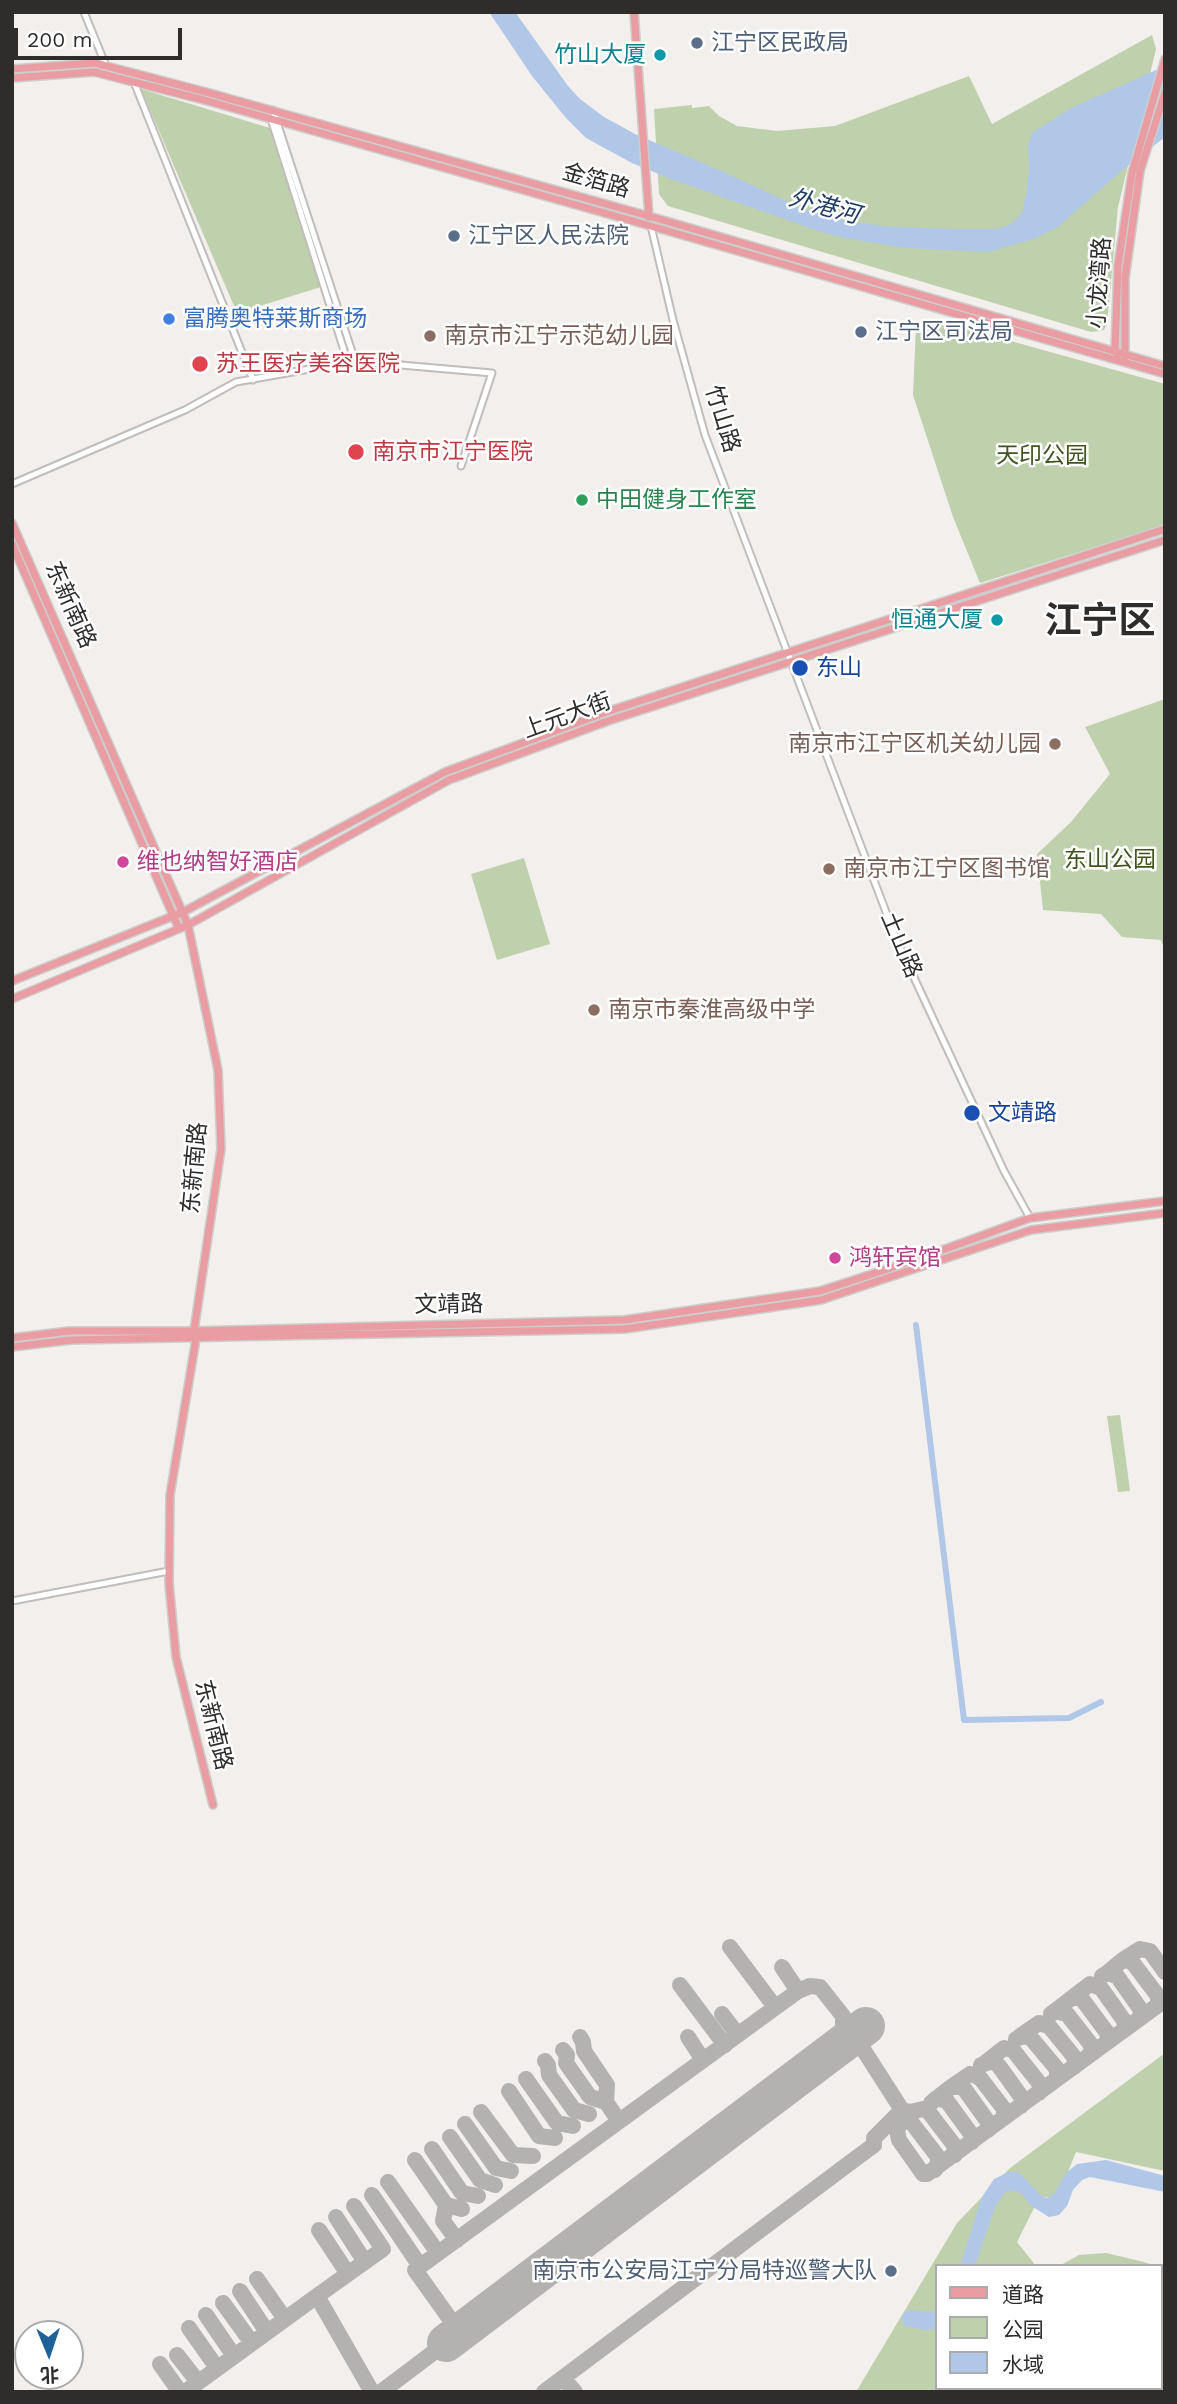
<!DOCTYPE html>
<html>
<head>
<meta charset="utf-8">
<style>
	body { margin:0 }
	#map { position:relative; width:1177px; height:2404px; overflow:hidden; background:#f2efec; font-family:"Work Sans","Noto Sans SC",sans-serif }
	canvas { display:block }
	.frame { position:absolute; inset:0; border:14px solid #2e2d2c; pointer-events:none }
	.legend { position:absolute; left:935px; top:2264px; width:228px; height:126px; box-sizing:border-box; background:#fff; border:2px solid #ababab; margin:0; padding:9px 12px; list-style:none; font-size:21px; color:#2e2d2c }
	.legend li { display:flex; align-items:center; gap:14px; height:35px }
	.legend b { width:35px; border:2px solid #ababab }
	.north { position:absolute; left:14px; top:2320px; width:70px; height:70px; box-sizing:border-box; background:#fff; border:2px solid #ababab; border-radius:50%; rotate:178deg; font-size:19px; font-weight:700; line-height:28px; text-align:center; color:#2e2d2c }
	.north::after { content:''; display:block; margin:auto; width:24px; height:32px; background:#1e6297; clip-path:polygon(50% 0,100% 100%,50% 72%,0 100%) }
	.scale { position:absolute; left:14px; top:28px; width:168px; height:32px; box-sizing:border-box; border:4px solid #2e2d2c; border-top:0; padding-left:9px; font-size:21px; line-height:24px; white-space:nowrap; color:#2e2d2c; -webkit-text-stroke:5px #fff; paint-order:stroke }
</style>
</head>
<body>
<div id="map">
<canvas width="1177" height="2404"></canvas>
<div class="frame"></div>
<ul class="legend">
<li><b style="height:9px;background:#e99ca1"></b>道路</li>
<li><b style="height:19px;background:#bfd0ad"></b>公园</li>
<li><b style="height:19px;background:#b1c7e8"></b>水域</li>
</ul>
<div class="north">北</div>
<div class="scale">200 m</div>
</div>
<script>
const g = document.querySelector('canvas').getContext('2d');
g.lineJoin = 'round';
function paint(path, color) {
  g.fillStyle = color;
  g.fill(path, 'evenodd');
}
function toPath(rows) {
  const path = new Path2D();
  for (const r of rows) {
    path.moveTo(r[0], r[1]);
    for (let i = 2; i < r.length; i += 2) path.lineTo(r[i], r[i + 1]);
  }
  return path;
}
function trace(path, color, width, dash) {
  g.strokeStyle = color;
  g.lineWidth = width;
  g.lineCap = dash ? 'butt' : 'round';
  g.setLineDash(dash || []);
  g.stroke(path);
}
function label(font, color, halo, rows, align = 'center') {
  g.font = font + ' "Work Sans","Noto Sans SC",sans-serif';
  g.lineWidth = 5;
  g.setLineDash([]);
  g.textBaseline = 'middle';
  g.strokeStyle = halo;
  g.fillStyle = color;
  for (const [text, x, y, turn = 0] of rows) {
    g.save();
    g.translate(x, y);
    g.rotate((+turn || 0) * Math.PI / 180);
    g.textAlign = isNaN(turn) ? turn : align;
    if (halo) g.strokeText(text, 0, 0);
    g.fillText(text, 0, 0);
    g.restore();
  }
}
paint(toPath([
	[1152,35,1156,49,1118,207,1107,324,1104,330,1100,331,1091,332,668,206,659,194,654,109,692,105,692,108,709,106,719,116,737,126,777,131,835,126,969,76,992,124],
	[141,89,270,128,321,287,237,313],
	[925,319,932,319,1165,384,1165,525,980,583,953,517,913,395,916,327],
	[1165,699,1165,951,1161,940,1122,937,1101,914,1043,910,1037,854,1071,822,1110,774,1085,727],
	[524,858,550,944,497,960,471,874],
	[1120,1415,1130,1491,1118,1492,1107,1416],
	[1165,2053,1165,2171,1076,2152,1057,2199,1040,2196,1017,2242,1036,2266,937,2266,937,2388,986,2388,985,2392,856,2392,957,2223,1010,2168],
	[1106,2253,1144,2262,1156,2266,1059,2266,1079,2255]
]), '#bfd0ad');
paint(toPath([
	[489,12,515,12,568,86,580,99,604,117,635,134,726,173,801,208,847,221,891,227,954,229,995,229,1004,227,1012,223,1022,213,1026,195,1029,171,1028,146,1032,133,1071,108,1165,66,1165,137,1120,172,1059,226,1034,239,988,252,907,248,850,239,824,233,671,179,632,163,586,138,566,118,532,76],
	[1106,2160,1165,2176,1165,2192,1090,2177,1082,2180,1073,2190,1067,2206,1059,2215,1049,2217,1030,2205,1022,2194,1013,2190,1005,2192,995,2207,975,2266,960,2266,982,2197,994,2179,1009,2172,1016,2172,1021,2174,1040,2195,1047,2198,1054,2194,1066,2173,1077,2164],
	[912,2310,937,2312,937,2329,925,2330,905,2326,902,2322,902,2316,906,2311]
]), '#b1c7e8');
trace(toPath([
	[916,1325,964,1720,1069,1718,1101,1702]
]), '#b1c7e8', 6);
trace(toPath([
	[730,1947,775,2007],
	[1124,1959,1140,1949,1150,1951,1165,1972],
	[782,1967,798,1991],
	[1107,1973,1124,1959,1133,1963,1158,1996,1158,2005],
	[1102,1976,1107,1973,1117,1976,1141,2010,1140,2018],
	[680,1985,725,2045],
	[1073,1997,1090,1984,1101,1988,1125,2022,1124,2030],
	[1055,2011,1073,1997,1082,1999,1108,2034,1107,2042],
	[722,2014,738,2035],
	[1051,2014,1055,2011,1067,2014,1092,2046,1090,2055],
	[1020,2036,1039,2023,1049,2026,1075,2058,1074,2067],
	[580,2037,583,2042,584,2051,607,2085,606,2102,619,2121],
	[688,2037,703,2060],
	[1016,2039,1024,2036,1031,2038,1057,2069,1057,2079],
	[861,2046,902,2110,903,2119,897,2130,899,2140,923,2174,927,2174,1165,2000],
	[563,2050,567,2055,566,2063,590,2097,606,2102],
	[545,2061,548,2065,549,2075,574,2110,589,2114],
	[986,2062,1004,2048,1013,2050,1040,2084,1039,2093],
	[981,2065,990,2062,994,2062,999,2066,1022,2098,1021,2106],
	[526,2079,557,2123,573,2126],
	[951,2087,970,2074,975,2075,981,2079,1004,2109,1004,2118],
	[509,2091,539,2136,555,2138],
	[937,2098,951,2087,963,2087,988,2122,988,2130],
	[931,2103,937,2098,947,2101,971,2134,972,2142],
	[902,2110,910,2112,923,2109,928,2111,954,2145,955,2155],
	[902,2110,938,2157,938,2162,935,2170],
	[481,2112,513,2155,533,2156],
	[465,2124,496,2168,511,2171],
	[450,2137,480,2180,495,2185],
	[432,2149,462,2193,478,2196],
	[415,2160,446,2205,462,2209],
	[388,2182,438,2253],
	[372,2195,420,2266],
	[446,2205,443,2221,457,2240],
	[354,2206,383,2249,317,2296,372,2392],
	[336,2217,365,2262],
	[319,2230,348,2274],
	[257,2279,285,2319],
	[240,2291,267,2332],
	[223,2303,252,2343],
	[206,2315,234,2356],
	[189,2328,217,2368],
	[460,2333,415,2270,798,1991,810,1986,820,1987,843,2016,843,2036,834,2050],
	[177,2355,198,2382],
	[160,2364,180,2392],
	[563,2378,575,2392],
	[185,2392,317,2296],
	[381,2392,446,2343],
	[544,2392,855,2159,874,2145,874,2138,902,2110]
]), '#b4b2b0', 16);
trace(toPath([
	[446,2343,866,2026]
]), '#b4b2b0', 38);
const minor = toPath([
	[84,12,106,66],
	[134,82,253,380],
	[273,110,355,361],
	[271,119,348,363],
	[651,226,673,320,705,435,897,941,1004,1171,1030,1218],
	[12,484,185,410,236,382,355,361,492,373,461,466],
	[12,1601,169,1571]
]);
const major = toPath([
	[634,12,649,217],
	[12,69,95,63,206,92,649,216,1165,366],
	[12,78,94,72,204,100,647,225,1165,374],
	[1118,354,1115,351,1118,265,1132,173,1165,59],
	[1125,357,1125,278,1140,171,1165,93],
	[12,523,188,925,218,1070,221,1149,194,1331,196,1339,170,1495,169,1583,176,1657,213,1805],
	[12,544,179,929],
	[12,981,183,912,445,772,606,712,1165,529],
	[12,999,188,925,449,780,608,721,1165,540],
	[12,1338,69,1331,194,1331,624,1320,820,1291,915,1260,1030,1218,1165,1201],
	[12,1347,71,1340,625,1329,821,1300,1031,1230,1165,1213]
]);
trace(minor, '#c0bdbb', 9);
trace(major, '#cdcdcc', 10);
trace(minor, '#fff', 5);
trace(major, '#e99ca1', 7);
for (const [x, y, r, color] of [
	[697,43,7,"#5c6f8a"],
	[660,55,7,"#0f9aa8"],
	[454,236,7,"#5c6f8a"],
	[169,319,7,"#3f7fe0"],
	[861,332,7,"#5c6f8a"],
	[430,336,7,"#8d6e63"],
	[200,364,9,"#e0444e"],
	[356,452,9,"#e0444e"],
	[582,500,7,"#2e9e5b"],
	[997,620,7,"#0f9aa8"],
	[800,668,9,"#1a4fb4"],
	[1055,744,7,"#8d6e63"],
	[123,862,7,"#d1479c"],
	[829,869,7,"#8d6e63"],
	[594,1010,7,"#8d6e63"],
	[972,1113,9,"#1a4fb4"],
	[835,1258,7,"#d1479c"],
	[891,2271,7,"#5c6f8a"]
]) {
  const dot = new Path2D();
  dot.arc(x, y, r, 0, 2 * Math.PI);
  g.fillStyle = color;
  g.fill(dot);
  trace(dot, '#fff', 2.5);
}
label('23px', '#4e5e75', '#fff', [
	["江宁区民政局",711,43],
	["江宁区人民法院",468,236],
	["江宁区司法局",875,332],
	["南京市公安局江宁分局特巡警大队",877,2271,"right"]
], 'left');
label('23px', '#0d838f', '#fff', [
	["竹山大厦",646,55],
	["恒通大厦",983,620]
], 'right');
label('23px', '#2e2d2c', '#fff', [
	["金箔路",596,181,16],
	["小龙湾路",1100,283,-86],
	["竹山路",722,419,73],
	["东新南路",70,605,66],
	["上元大街",567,716,-20],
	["土山路",901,945,67],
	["东新南路",195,1168,-85],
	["文靖路",449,1305,-1],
	["东新南路",213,1725,76]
]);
label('23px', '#366cbe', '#fff', [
	["富腾奥特莱斯商场",183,319]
], 'left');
label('23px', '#785e54', '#fff', [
	["南京市江宁示范幼儿园",444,336],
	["南京市江宁区机关幼儿园",1041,744,"right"],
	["南京市江宁区图书馆",843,869],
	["南京市秦淮高级中学",608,1010]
], 'left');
label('23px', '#be3a42', '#fff', [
	["苏王医疗美容医院",216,364],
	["南京市江宁医院",372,452]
], 'left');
label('23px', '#3f541f', '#fff', [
	["天印公园",1042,456],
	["东山公园",1110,860]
]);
label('23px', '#27864d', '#fff', [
	["中田健身工作室",596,500]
], 'left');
label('23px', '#164399', '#fff', [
	["东山",816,668],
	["文靖路",988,1113]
], 'left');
label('23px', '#b23c85', '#fff', [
	["维也纳智好酒店",137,862],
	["鸿轩宾馆",849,1258]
], 'left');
label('italic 24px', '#1f3c67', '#fff', [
	["外港河",824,207,15]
]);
label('bold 37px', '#2e2d2c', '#fff', [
	["江宁区",1100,622]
]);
</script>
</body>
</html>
